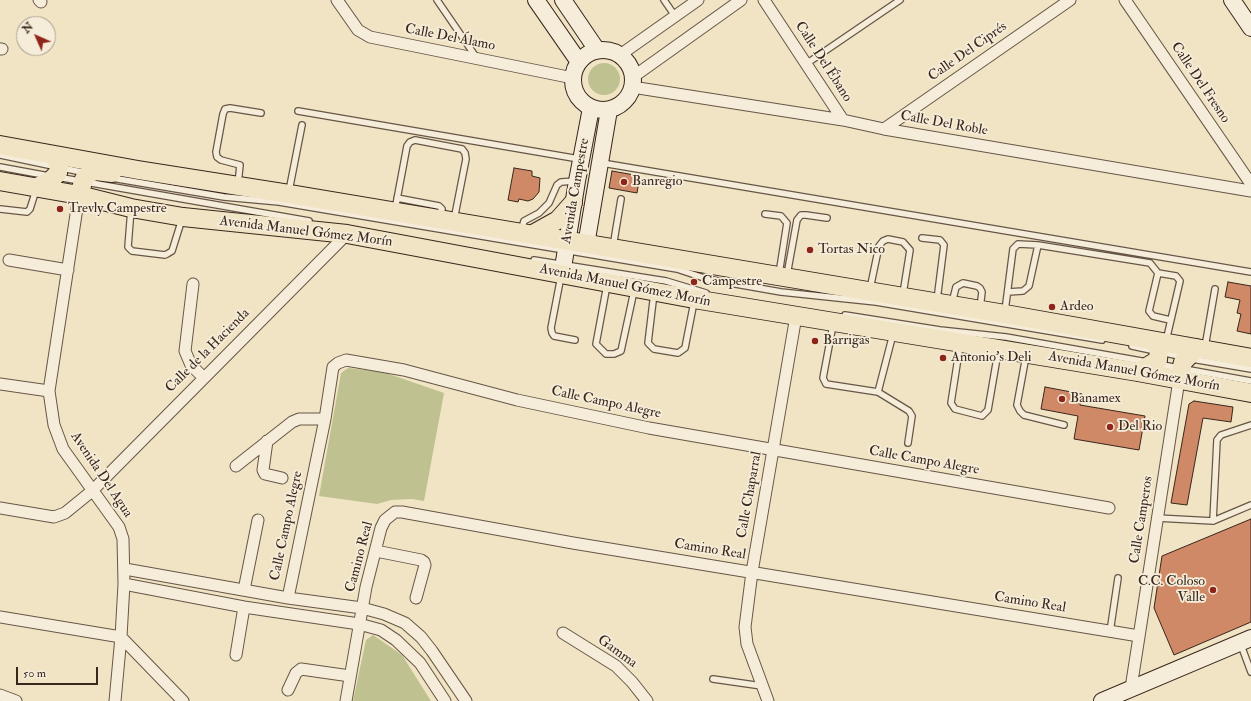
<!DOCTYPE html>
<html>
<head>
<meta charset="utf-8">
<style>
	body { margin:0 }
	#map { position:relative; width:1251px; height:701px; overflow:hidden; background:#f0e4c4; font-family:"IM FELL Double Pica",serif }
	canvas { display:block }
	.north { position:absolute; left:16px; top:16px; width:40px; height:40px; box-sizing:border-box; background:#f5edd9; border:1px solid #aa9d8e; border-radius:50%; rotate:315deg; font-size:11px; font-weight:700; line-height:16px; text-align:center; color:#39261d }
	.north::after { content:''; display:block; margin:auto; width:14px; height:18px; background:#8f2418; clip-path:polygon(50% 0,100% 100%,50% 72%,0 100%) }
	.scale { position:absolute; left:16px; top:667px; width:82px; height:18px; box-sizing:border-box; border:2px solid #39261d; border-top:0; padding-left:5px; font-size:12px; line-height:14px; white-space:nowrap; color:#39261d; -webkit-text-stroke:3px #f5edd9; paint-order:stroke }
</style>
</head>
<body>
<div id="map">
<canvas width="1251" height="701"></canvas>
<div class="north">N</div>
<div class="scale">50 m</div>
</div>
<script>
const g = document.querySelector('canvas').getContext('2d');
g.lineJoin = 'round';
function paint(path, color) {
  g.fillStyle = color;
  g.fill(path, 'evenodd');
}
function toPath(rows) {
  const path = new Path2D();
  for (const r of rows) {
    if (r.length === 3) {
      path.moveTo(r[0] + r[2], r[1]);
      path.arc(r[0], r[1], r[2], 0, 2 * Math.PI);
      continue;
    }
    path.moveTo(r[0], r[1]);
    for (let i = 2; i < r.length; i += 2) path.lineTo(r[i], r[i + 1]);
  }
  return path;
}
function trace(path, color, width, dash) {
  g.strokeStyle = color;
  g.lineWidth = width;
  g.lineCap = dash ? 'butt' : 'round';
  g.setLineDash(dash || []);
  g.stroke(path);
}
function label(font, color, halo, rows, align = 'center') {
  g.font = font + ' "IM FELL Double Pica",serif';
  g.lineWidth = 3.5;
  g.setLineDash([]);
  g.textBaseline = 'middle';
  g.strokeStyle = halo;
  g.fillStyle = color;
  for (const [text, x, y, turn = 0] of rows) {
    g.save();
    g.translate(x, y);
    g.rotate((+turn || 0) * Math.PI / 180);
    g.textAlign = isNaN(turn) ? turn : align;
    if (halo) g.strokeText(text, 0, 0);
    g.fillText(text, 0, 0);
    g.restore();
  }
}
paint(toPath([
	[604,79,16],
	[348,368,383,372,444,393,424,501,412,499,391,500,377,504,319,496,341,373],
	[373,635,402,655,431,701,353,701,366,640]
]), '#bfc290');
const building = toPath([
	[514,168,532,171,532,176,540,178,539,192,533,199,528,201,519,199,518,202,508,200,514,168],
	[612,171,640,176,637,193,609,188,612,171],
	[1228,282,1251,286,1251,334,1237,331,1241,314,1237,313,1240,300,1225,297,1228,282],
	[1045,387,1082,394,1080,405,1145,416,1139,450,1074,439,1078,416,1041,409,1045,387],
	[1194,401,1233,407,1231,422,1203,418,1187,505,1171,503,1189,404,1194,401],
	[1251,519,1251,622,1174,655,1154,608,1162,556,1251,519]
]);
paint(building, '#cf8967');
trace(building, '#39261d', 1);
const lane = toPath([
	[437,0,476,57],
	[664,0,675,16],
	[806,64,900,0],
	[298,111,579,159],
	[0,155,86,173],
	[602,163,1251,272],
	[0,167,49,176],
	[57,177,309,221],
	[112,178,224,197,279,202,677,269,707,279,781,292,876,302,1102,340],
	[238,184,240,165,221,160,217,157,216,152,223,114,225,109,230,108,261,113],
	[289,191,302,125],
	[397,198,439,206,442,209,441,217],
	[0,209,27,212,30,209,36,190],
	[131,209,128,247,132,251,165,255,167,254,172,251,182,219],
	[395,210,407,146,410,142,415,140,462,149,465,153,466,159,454,220],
	[765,214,781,216,787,223,779,274],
	[521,231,524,221,539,213,549,203,557,185,561,182,576,181],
	[922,238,940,240,944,245,937,300],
	[1038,245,1150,263,1158,273,1149,311,1153,316,1170,320],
	[613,247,621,199],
	[534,260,666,281,706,293],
	[1158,273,1176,276,1180,281,1166,341],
	[787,275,797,220,801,215,806,215,827,218],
	[561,276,551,328,552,333,554,336,575,340],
	[607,285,596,344,606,354,614,354,621,351,634,291],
	[870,289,879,246,883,241,888,239,903,242,910,250,903,294],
	[654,293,648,343,654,349,678,353,685,348,694,302],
	[952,303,956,287,963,283,977,286,980,288,982,292,980,308],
	[1005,311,1013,249,1018,244,1038,245,1029,286,1023,291,1008,292],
	[845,315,940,330,1006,337,1147,362],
	[833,325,823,378,826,384,878,392,893,334],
	[960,345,951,403,955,409,982,416,988,410,998,352],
	[1132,346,1184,357],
	[1205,347,1215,289],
	[1026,356,1017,405,1020,411,1024,415,1064,425],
	[1192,359,1251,369],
	[1157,364,1251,381],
	[878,392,909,411,912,416,908,443],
	[1157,518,1213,521,1251,505],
	[1213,521,1217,440,1221,435,1251,425],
	[1110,632,1118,578],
	[1241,645,1251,672],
	[713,679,762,686]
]);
const street = toPath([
	[39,0,41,2],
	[337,0,358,30,370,37,573,78],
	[764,0,843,120],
	[1125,0,1251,184],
	[0,49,2,49],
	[620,55,698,0],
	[633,77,741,0],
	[632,87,843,120,884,129,1251,191],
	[884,129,1070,0],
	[79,195,49,391,54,425,63,449,119,527,123,539,124,584,121,637,115,701],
	[9,260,68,270],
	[193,284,185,351,191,365,203,377],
	[0,384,49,391],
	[267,441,263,470,265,474,282,478],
	[236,466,292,422,299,419,325,419],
	[0,508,54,517,65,513,92,491,347,234],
	[376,551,421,560,424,562,425,565,416,598],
	[125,569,288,598,362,608,384,614,405,623,421,637,432,651,466,701],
	[124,584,244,607,359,624,381,630,396,640,420,663,445,701],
	[244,590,258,520],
	[288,598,325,419,333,367,338,363,346,360,404,370,517,400,649,428,1109,508],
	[0,617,121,637,183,701],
	[563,633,616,666,632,682,647,701],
	[236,655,244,607],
	[1131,688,1179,380],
	[288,690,296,673,301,669,350,676],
	[0,695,16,701],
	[346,701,366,587,381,528,385,520,395,512,402,512,573,543,1139,636],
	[768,701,747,644,745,627,752,572,796,316]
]);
const secondary = toPath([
	[536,0,579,62],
	[563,0,597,50],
	[1232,0,1251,28],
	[603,80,30],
	[586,245,609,110],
	[562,274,577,181,591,108],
	[1102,701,1251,638]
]);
const primary = toPath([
	[0,145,138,170,289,194,1005,314,1251,358],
	[0,181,79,195,131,208,183,217,347,234,694,299,1138,372,1251,393],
	[37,187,51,180,58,173,59,166,54,155],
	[79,195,84,179,89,173,96,171,112,173],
	[531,235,558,220,573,203],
	[1138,372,1158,360,1159,348,1153,341],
	[1179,380,1183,362,1197,348]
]);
trace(lane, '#675647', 8);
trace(street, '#675647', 13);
trace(secondary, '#39261d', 18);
trace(primary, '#39261d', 20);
trace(lane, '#f5edd9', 5.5);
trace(street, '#f5edd9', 11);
trace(secondary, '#f5edd9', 16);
trace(primary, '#f0e4c4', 18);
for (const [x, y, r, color] of [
	[624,182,4,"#8f2418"],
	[60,209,4,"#8f2418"],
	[810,250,4,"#8f2418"],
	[694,282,4,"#8f2418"],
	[1052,307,4,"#8f2418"],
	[815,341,4,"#8f2418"],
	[943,358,4,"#8f2418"],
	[1062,399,4,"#8f2418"],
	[1110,427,4,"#8f2418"],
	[1213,590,4,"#8f2418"]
]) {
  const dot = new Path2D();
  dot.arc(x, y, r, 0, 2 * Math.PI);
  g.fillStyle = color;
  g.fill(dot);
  trace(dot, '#f5edd9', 1.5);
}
label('14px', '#39261d', '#f5edd9', [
	["Calle Del Álamo",450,38,11],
	["Calle Del Ciprés",968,52,-35],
	["Calle Del Ébano",823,62,57],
	["Calle Del Fresno",1200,83,56],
	["Calle Del Roble",944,124,10],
	["Avenida Campestre",576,191,-80],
	["Avenida Manuel Gómez Morín",306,232,7],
	["Avenida Manuel Gómez Morín",625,286,11],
	["Calle de la Hacienda",208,351,-45],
	["Avenida Manuel Gómez Morín",1134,372,10],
	["Calle Campo Alegre",606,403,12],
	["Calle Campo Alegre",924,461,10],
	["Avenida Del Agua",101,475,56],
	["Calle Chaparral",750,495,-80],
	["Calle Camperos",1142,520,-81],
	["Calle Campo Alegre",287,526,-78],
	["Camino Real",710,550,9],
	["Camino Real",360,557,-75],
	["Camino Real",1030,603,9],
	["Gamma",617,652,36]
]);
label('14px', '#39261d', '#f5edd9', [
	["Banregio",632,182],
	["Trevly Campestre",68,209],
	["Tortas Nico",818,250],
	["Campestre",702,282],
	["Ardeo",1060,307],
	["Barrigas",823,341],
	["Antonio's Deli",951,358],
	["Banamex",1070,399],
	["Del Rio",1118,427],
	["C.C. Coloso",1205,582,"right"],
	["Valle",1205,598,"right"]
], 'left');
</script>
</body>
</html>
